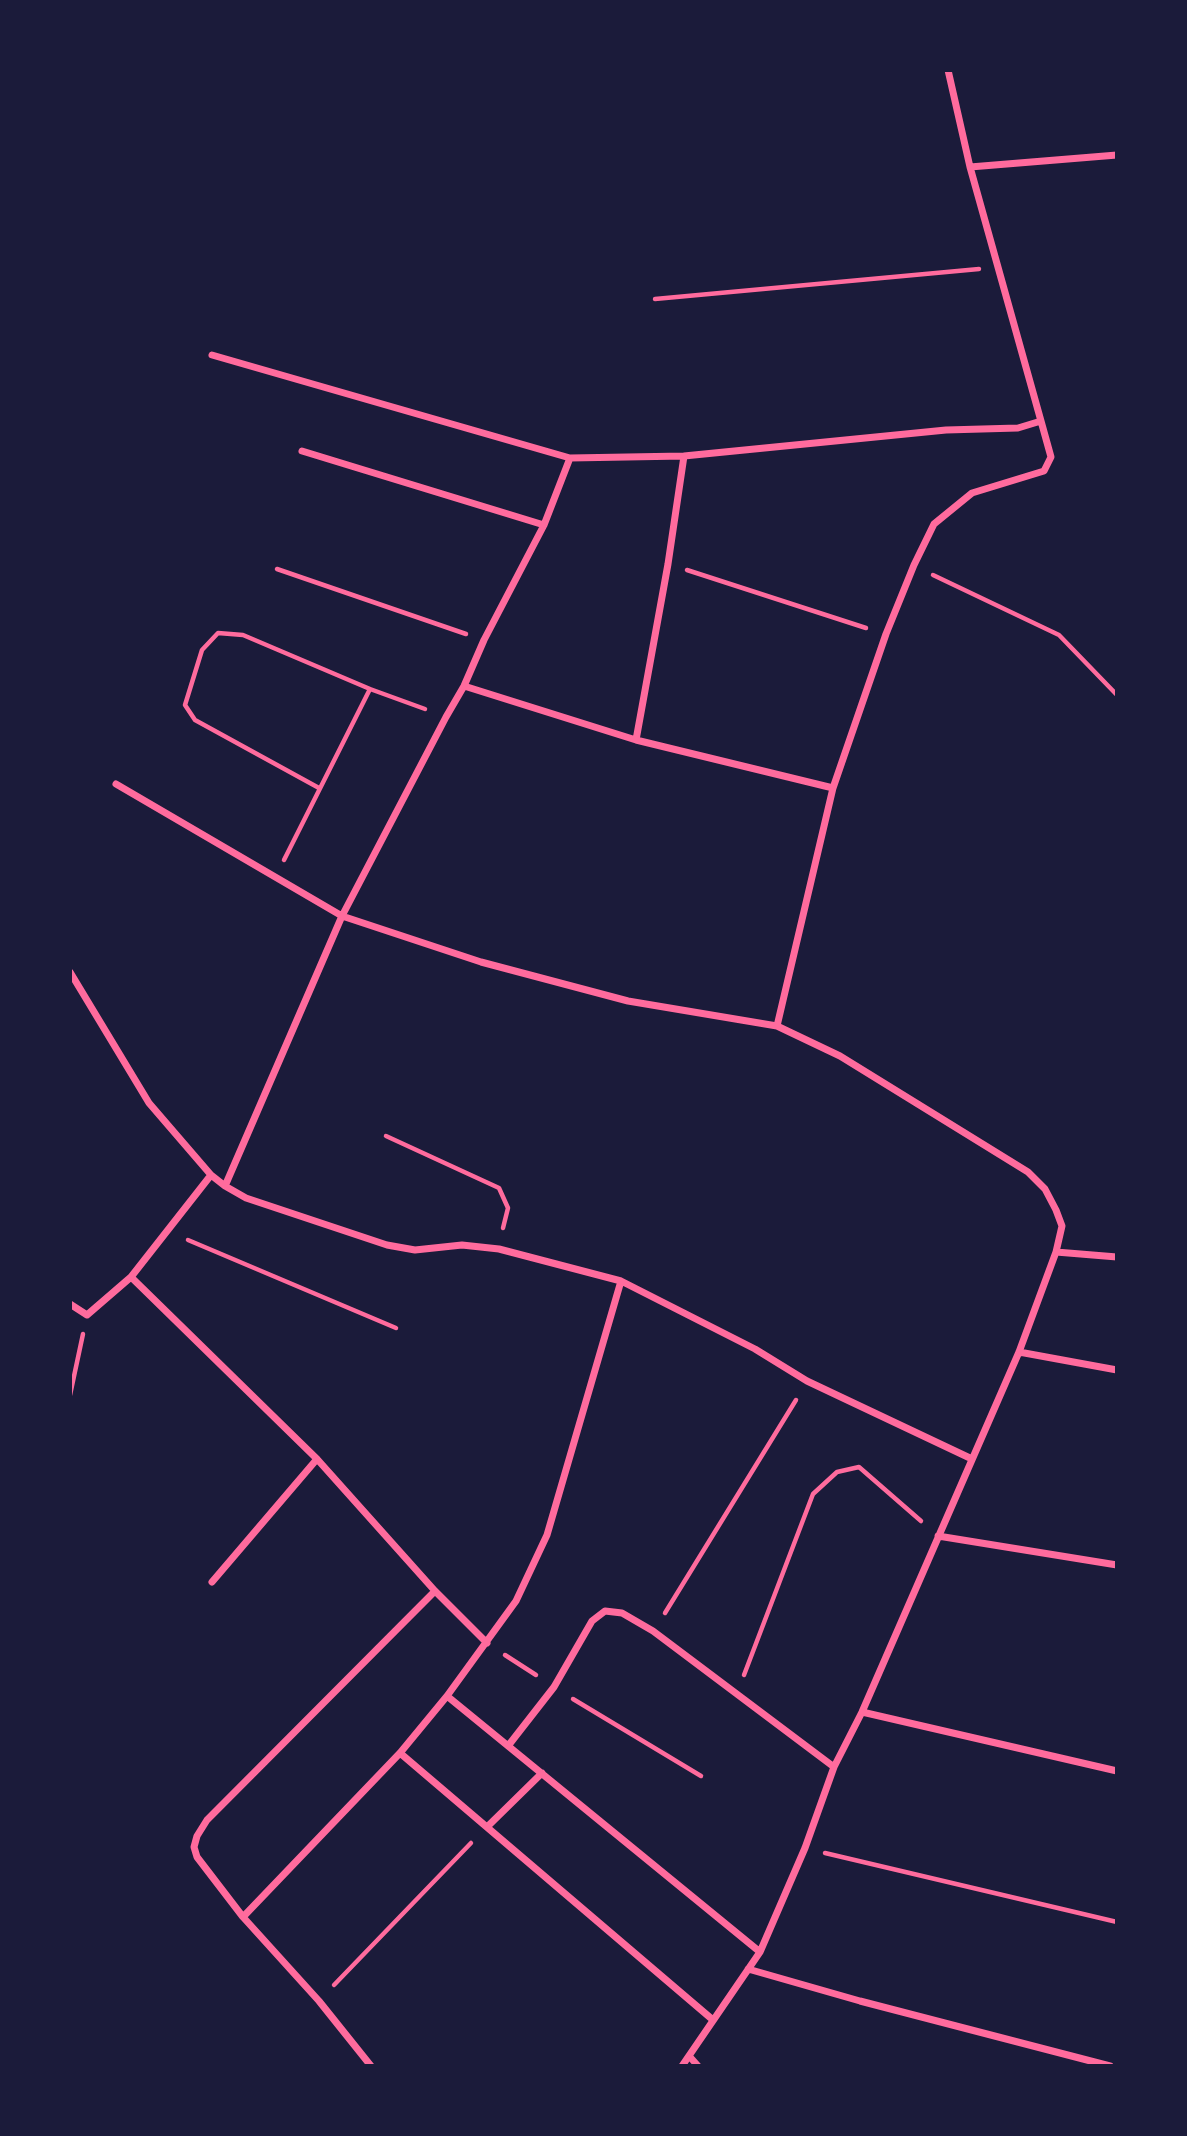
<!DOCTYPE html>
<html>
<head>
<meta charset="utf-8">
<style>
	body { margin:0 }
	#map { position:relative; width:1187px; height:2136px; overflow:hidden; background:#1b1b3a; font-family:"Work Sans",sans-serif }
	canvas { display:block }
	.frame { position:absolute; inset:0; border:72px solid #1b1b3a; pointer-events:none }
</style>
</head>
<body>
<div id="map">
<canvas width="1187" height="2136"></canvas>
<div class="frame"></div>
</div>
<script>
const g = document.querySelector('canvas').getContext('2d');
g.lineJoin = 'round';
function toPath(rows) {
  const path = new Path2D();
  for (const r of rows) {
    path.moveTo(r[0], r[1]);
    for (let i = 2; i < r.length; i += 2) path.lineTo(r[i], r[i + 1]);
  }
  return path;
}
function trace(path, color, width, dash) {
  g.strokeStyle = color;
  g.lineWidth = width;
  g.lineCap = dash ? 'butt' : 'round';
  g.setLineDash(dash || []);
  g.stroke(path);
}
trace(toPath([
	[655,299,979,269],
	[277,569,466,634],
	[687,570,866,628],
	[933,575,1059,635,1117,695],
	[319,788,195,720,185,705,202,650,218,633,243,635,370,689,425,709],
	[284,860,370,689],
	[386,1136,499,1188,508,1208,503,1228],
	[188,1240,396,1328],
	[70,1395,83,1334],
	[665,1613,796,1400],
	[505,1655,536,1675],
	[744,1675,813,1494,837,1472,859,1467,921,1521],
	[573,1699,701,1776],
	[825,1853,1117,1922],
	[334,1985,471,1843]
]), '#ff6b9d', 4.5);
trace(toPath([
	[970,167,1117,155],
	[212,355,570,458,544,525,484,640,464,686,446,717,342,916,225,1186],
	[302,451,544,525],
	[570,458,684,456],
	[464,686,636,740,833,788],
	[636,740,668,564,684,456,946,430,1018,428,1041,421,970,167,948,70],
	[116,784,342,916,481,962,628,1001,777,1026,840,1056,1028,1172,1045,1189,1056,1210,1062,1226,1056,1252,1019,1352,862,1712,834,1767,805,1848,760,1952,682,2066],
	[70,972,149,1103,211,1175,225,1186,246,1198,387,1245,415,1250,462,1245,499,1249,621,1281,755,1349,807,1381,972,1459],
	[777,1026,833,788,886,634,914,565,934,524,972,493,1044,471,1051,457,1041,421],
	[1056,1252,1117,1257],
	[131,1277,317,1459,435,1591,487,1643],
	[70,1304,87,1315,131,1277,211,1175],
	[1019,1352,1117,1370],
	[938,1536,1117,1565],
	[212,1582,317,1459],
	[447,1696,760,1952],
	[862,1712,1117,1771],
	[508,1746,554,1687,592,1621,605,1611,622,1613,653,1631,834,1767],
	[400,1753,713,2020],
	[487,1827,542,1773],
	[243,1917,400,1753,447,1696,516,1601,547,1535,621,1281],
	[748,1969,860,2001,1110,2066],
	[690,2057,698,2066],
	[371,2066,319,2001,243,1917,197,1857,194,1847,197,1836,207,1820,435,1591]
]), '#ff6b9d', 7);
</script>
</body>
</html>
